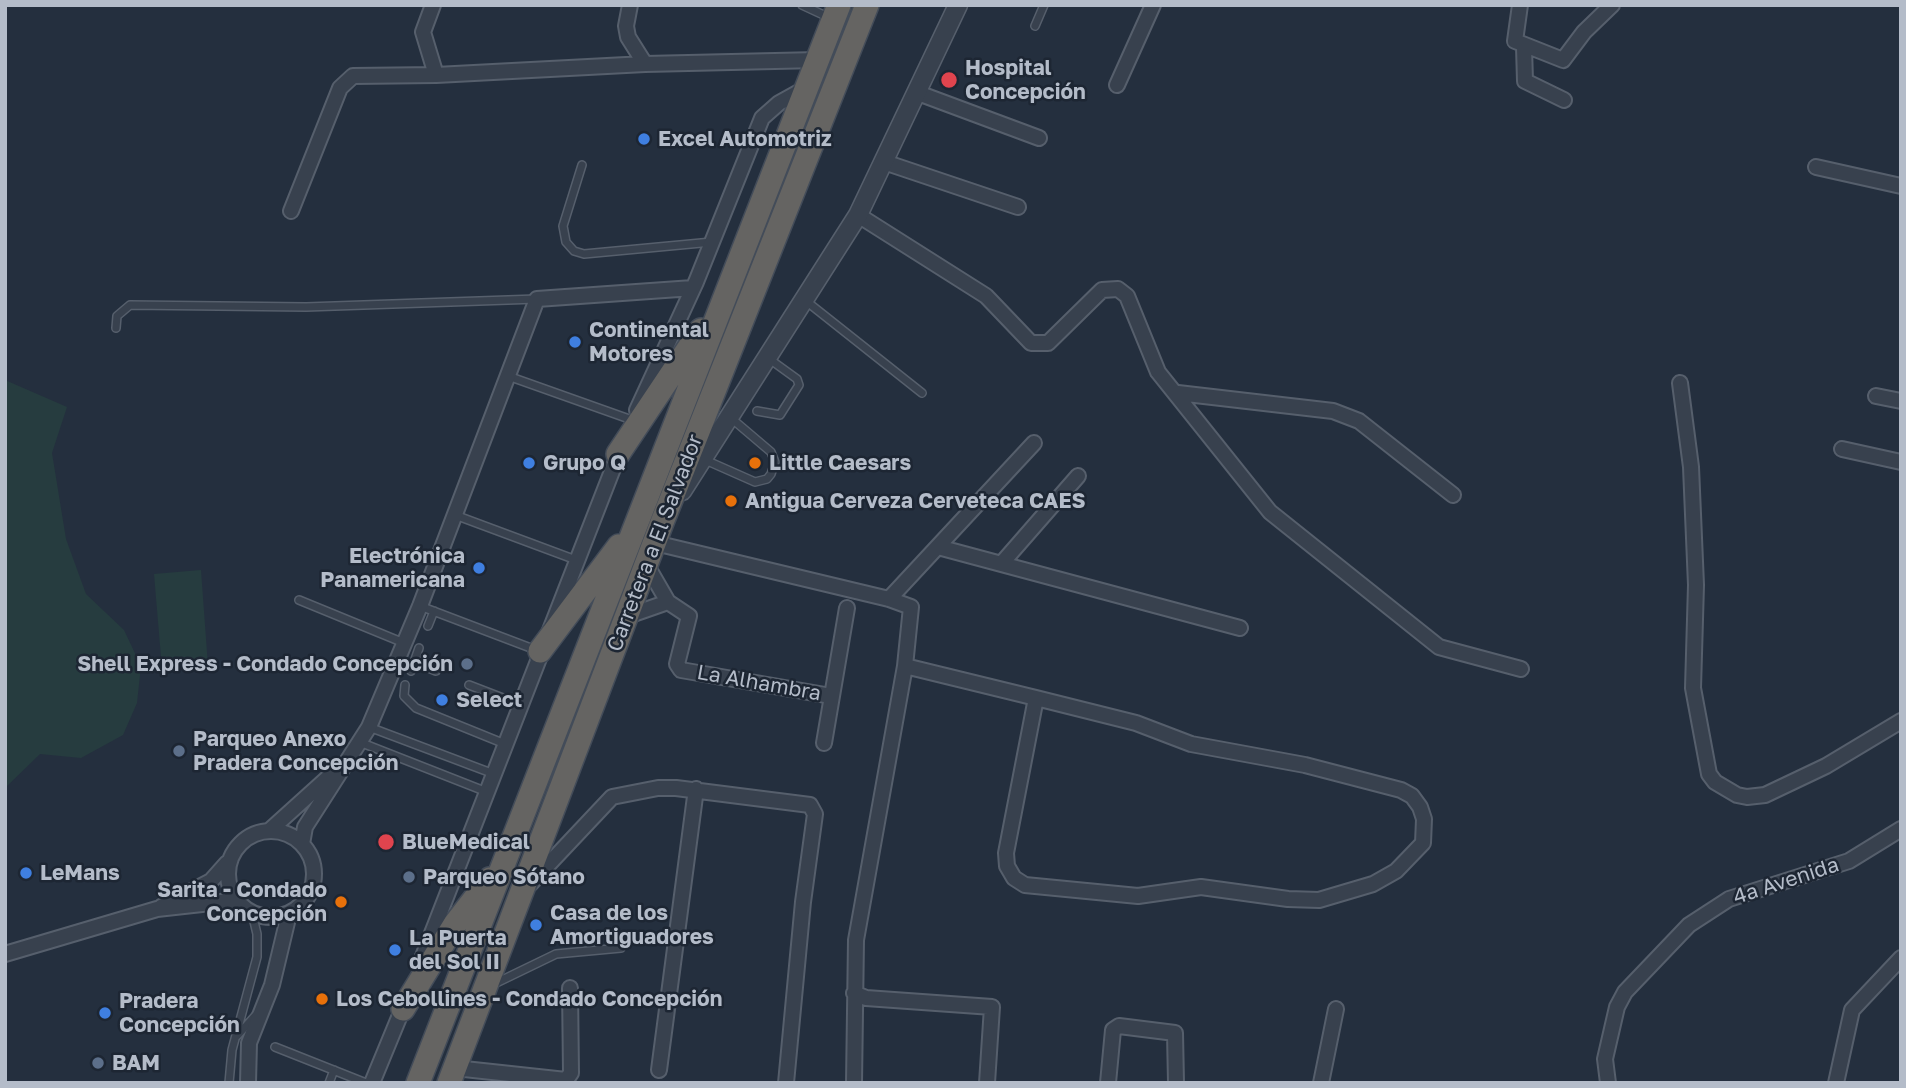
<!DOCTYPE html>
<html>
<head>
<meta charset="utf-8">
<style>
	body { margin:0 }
	#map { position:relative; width:1906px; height:1088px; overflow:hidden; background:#242f3e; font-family:"Golos Text",sans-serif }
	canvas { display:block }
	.frame { position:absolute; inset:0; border:7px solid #b4bcc9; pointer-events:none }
</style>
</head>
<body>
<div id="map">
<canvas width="1906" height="1088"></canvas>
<div class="frame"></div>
</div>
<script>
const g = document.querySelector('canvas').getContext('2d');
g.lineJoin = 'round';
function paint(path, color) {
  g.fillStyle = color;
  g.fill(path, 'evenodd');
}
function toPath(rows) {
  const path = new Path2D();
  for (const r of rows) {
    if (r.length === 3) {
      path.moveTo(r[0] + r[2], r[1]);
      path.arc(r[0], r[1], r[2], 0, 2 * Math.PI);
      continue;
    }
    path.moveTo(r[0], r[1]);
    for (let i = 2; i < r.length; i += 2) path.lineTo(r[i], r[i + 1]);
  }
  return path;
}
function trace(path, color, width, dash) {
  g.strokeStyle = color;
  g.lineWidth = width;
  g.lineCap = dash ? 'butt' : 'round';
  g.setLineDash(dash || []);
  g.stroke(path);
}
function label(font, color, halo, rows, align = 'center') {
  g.font = font + ' "Golos Text",sans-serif';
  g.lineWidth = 5;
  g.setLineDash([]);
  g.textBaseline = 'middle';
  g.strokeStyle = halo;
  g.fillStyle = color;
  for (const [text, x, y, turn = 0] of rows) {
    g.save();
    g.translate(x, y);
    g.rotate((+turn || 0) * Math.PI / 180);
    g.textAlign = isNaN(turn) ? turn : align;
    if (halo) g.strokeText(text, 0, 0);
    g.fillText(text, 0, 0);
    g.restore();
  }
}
paint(toPath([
	[5,380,67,407,52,453,66,539,86,594,124,630,141,666,137,703,123,735,81,758,40,754,5,788],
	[201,570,208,666,162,669,154,574]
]), '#263c3f');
const service = toPath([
	[802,5,830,18],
	[1035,26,1044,5],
	[582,165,563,226,566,242,574,251,584,254,712,242],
	[806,301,922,393],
	[116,328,117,316,130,305,306,307,537,299],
	[508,376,632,420],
	[757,411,780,415,799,385,797,379,768,358],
	[703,459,755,482,767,479,771,474,775,462,771,452,731,418],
	[455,515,576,560],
	[299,600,404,643],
	[420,606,536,650],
	[428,626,434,611],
	[414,662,436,671],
	[411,671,419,648],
	[405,685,404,696,416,708,505,744],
	[469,685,521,705],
	[369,727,494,774],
	[362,743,487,792],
	[494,984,556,954,621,948],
	[237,1036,255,1016],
	[275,1047,366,1083],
	[229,1083,232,1050,257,957,257,934,252,913],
	[329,1083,334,1070]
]);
const minor = toPath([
	[433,5,423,32,436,75],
	[630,5,626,26,628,37,645,64],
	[1520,5,1515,41,1563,60,1584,32,1612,5],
	[1524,47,1525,81,1564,100],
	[1117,85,1153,5],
	[918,93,1039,138],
	[884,162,1018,207],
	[1816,167,1901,186],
	[291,211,340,88,353,76,436,75,645,64,818,60],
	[858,215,986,296,1031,343,1048,343,1102,290,1118,289,1127,296,1158,372,1270,512,1439,647,1521,669],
	[1680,383,1691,467,1696,585,1693,688,1709,774,1715,782,1737,795,1747,797,1765,795,1826,766,1901,721],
	[1178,393,1333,411,1359,421,1453,495],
	[1876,396,1901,401],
	[637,410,696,282,762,118,779,103,806,88],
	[1842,449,1901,462],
	[655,543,889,599,911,607,905,666,856,940,854,1083],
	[938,547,1240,628],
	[1002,563,1078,476],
	[646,564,668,602,689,616,677,664,681,670,831,696],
	[889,599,1034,443],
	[625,617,668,602],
	[905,666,1036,698,1136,723,1191,744,1305,765,1401,790,1412,796,1420,807,1424,819,1423,843,1396,871,1373,884,1319,900,1288,899,1201,887,1138,896,1025,885,1014,878,1007,866,1006,853,1036,698],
	[824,743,847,608],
	[271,874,43],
	[269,831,331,775],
	[302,844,305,827,369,727,420,606,537,299,693,288],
	[530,884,612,797,658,788,676,788,810,805,815,814,803,902,786,1083],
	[161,907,211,881,227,863],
	[5,954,157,909,229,901,244,909],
	[420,964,621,448],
	[854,993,866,998,992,1007,987,1083],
	[455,1068,566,1080,571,1073,570,988],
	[659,1070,696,789],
	[248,1083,249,1043,272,985,289,914],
	[372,1083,405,1003],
	[1108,1083,1113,1030,1119,1026,1175,1033,1176,1083],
	[1321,1083,1336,1009],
	[1608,1083,1605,1059,1617,1007,1625,992,1689,925,1729,899,1849,861,1901,829],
	[1836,1083,1852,1010,1901,958]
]);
const tertiary = toPath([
	[682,491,858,215,958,5]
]);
const trunk = toPath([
	[618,454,701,330],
	[540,651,619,546],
	[403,1009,455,924,490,879],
	[418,1083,839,5],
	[449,1083,663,520,867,5]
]);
trace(service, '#565f6c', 10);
trace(minor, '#565f6c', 18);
trace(tertiary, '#565f6c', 21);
trace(trunk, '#434c59', 26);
trace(service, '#38414e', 7);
trace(minor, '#38414e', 14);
trace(tertiary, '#38414e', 18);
trace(trunk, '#656462', 23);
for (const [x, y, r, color] of [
	[949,80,9,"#e0444e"],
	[644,139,7,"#3f7fe0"],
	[575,342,7,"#3f7fe0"],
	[529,463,7,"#3f7fe0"],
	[755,463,7,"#e8710a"],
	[731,501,7,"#e8710a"],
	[479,568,7,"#3f7fe0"],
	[467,664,7,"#5c6f8a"],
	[442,700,7,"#3f7fe0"],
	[179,751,7,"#5c6f8a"],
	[386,842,9,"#e0444e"],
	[26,873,7,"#3f7fe0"],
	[409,877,7,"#5c6f8a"],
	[341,902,7,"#e8710a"],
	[536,925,7,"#3f7fe0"],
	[395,950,7,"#3f7fe0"],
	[322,999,7,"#e8710a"],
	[105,1013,7,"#3f7fe0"],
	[98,1063,7,"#5c6f8a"]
]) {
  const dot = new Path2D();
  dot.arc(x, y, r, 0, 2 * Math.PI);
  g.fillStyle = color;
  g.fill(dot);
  trace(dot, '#1d2633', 2.5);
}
label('bold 21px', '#b4bcc9', '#1d2633', [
	["Hospital",965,68],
	["Concepción",965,92],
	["Excel Automotriz",658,139],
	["Continental",589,330],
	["Motores",589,354],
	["Grupo Q",543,463],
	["Little Caesars",769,463],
	["Antigua Cerveza Cerveteca CAES",745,501],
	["Electrónica",465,556,"right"],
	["Panamericana",465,580,"right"],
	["Shell Express - Condado Concepción",453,664,"right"],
	["Select",456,700],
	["Parqueo Anexo",193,739],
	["Pradera Concepción",193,763],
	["BlueMedical",402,842],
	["LeMans",40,873],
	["Parqueo Sótano",423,877],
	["Sarita - Condado",327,890,"right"],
	["Concepción",327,914,"right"],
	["Casa de los",550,913],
	["Amortiguadores",550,937],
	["La Puerta",409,938],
	["del Sol II",409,962],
	["Los Cebollines - Condado Concepción",336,999],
	["Pradera",119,1001],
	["Concepción",119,1025],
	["BAM",112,1063]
], 'left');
label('21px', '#b4bcc9', '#1d2633', [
	["Carretera a El Salvador",655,543,-69],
	["La Alhambra",759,683,10],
	["4a Avenida",1786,881,-18]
]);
</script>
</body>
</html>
